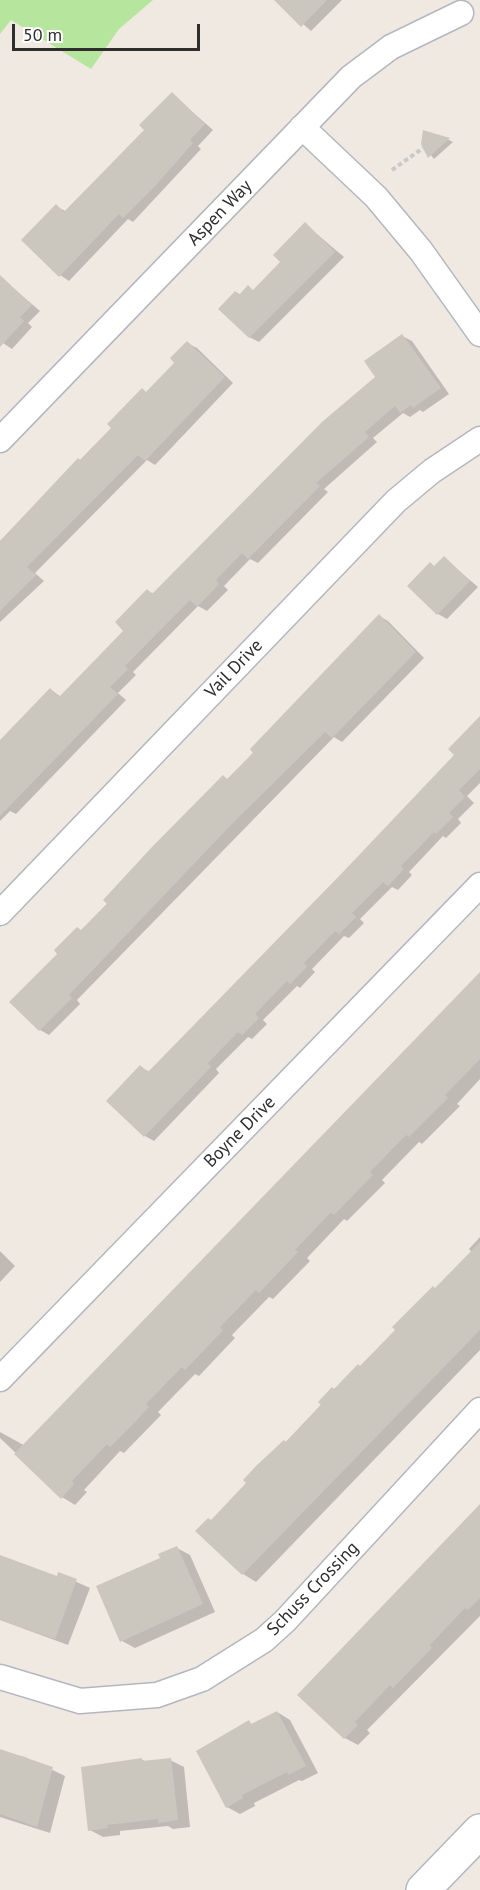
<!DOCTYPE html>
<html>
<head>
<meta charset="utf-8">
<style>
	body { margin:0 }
	#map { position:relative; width:480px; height:1890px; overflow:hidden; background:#efe9e1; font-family:"PT Sans",sans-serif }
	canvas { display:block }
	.scale { position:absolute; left:12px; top:24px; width:188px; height:27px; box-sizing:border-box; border:3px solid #2e2e2e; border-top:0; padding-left:8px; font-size:18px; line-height:21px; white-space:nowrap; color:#2e2e2e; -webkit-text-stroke:4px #fff; paint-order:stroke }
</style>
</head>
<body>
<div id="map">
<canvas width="480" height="1890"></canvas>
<div class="scale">50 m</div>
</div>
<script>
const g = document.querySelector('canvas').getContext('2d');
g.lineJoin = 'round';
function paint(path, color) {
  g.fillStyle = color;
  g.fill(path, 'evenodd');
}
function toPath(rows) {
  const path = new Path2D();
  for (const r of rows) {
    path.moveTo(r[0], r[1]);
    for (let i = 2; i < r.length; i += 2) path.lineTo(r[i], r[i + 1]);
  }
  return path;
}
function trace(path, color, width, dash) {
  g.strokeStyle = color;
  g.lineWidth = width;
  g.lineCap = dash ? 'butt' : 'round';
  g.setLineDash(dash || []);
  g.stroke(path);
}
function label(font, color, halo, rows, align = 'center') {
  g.font = font + ' "PT Sans",sans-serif';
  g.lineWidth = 4.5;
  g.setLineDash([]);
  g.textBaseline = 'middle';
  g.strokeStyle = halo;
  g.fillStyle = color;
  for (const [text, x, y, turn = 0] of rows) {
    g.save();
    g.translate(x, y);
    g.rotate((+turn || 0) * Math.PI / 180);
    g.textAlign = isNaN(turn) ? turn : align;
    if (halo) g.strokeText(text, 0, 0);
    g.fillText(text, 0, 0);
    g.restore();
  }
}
paint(toPath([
	[0,0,153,0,119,29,91,69,11,20,0,34]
]), '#b6e59e');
paint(toPath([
	[276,0,342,0,311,31],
	[172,94,213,130,198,146,201,149,133,222,128,219,69,281,60,275,56,206,65,211,146,130],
	[424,132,449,140,453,142,434,159,422,144],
	[305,224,344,257,259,342,249,337,236,292,241,295,248,287,254,291,283,262],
	[6,282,40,311,28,323,32,327,12,349,0,341,0,288],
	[402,336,412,341,449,394,423,412,420,410,410,417,403,413,373,438,377,442,324,489,328,492,258,563,250,559,224,586,228,590,207,611,198,606,133,672,136,675,118,693,126,700,16,814,10,811,0,821,0,742,50,689,61,697,126,631,148,591,154,594,377,377],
	[187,343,197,348,233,383,155,465,147,460,35,573,44,581,0,622,0,541,176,363],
	[444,558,478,587,447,619,438,614,430,564,435,567],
	[379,616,388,621,424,658,342,742,334,737,77,1000,80,1004,49,1035,40,1030,11,1002,228,780],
	[480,718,480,783,467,796,474,803,458,819,461,823,446,838,443,836,409,872,412,875,398,890,392,887,360,919,364,923,349,938,344,936,312,969,315,972,300,988,297,986,263,1020,267,1024,252,1039,248,1037,216,1069,219,1073,154,1141,145,1136,108,1101,140,1067,150,1072,457,755],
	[480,975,480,1079,457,1104,460,1106,422,1144,419,1142,382,1180,385,1183,347,1221,344,1219,307,1258,310,1261,273,1299,269,1297,232,1335,235,1338,199,1376,195,1374,158,1412,161,1415,124,1453,120,1451,84,1490,87,1492,75,1505,62,1497,0,1438,0,1432,38,1453],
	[480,1237,480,1350,256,1582,243,1574,211,1521,335,1390,361,1367,472,1252,469,1249],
	[0,1251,15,1266,0,1282],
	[480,1508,480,1616,367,1730,370,1733,358,1745,345,1738,300,1695],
	[177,1548,190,1555,215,1612,135,1648,122,1641],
	[0,1556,57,1578,59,1574,90,1588,68,1645,0,1620],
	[277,1712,290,1720,318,1773,302,1781,299,1780,254,1803,255,1806,240,1814,227,1807,249,1722,253,1725],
	[0,1751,25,1757,65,1776,50,1833,0,1817],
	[141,1759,147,1762,170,1760,184,1767,190,1827,173,1829,168,1826,120,1831,120,1835,103,1837,90,1830]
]), '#0003');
paint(toPath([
	[274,0,327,0,301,27],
	[172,92,205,124,190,140,193,143,156,185,123,218,119,214,59,277,21,240,56,204,64,212,144,130,139,125],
	[423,130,450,138,428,158,421,144],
	[305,222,335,252,249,338,218,309,235,291,239,295,248,285,253,290,280,262,273,255],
	[0,275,32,305,20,317,24,321,0,347],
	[402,334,441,388,413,408,411,405,400,413,395,406,365,432,369,437,316,483,320,486,248,559,242,553,216,580,219,584,197,607,190,600,125,666,128,669,110,687,118,694,0,816,0,740,50,688,59,697,123,631,115,622,147,589,152,594,322,422,375,377,364,361],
	[187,341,225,377,145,461,138,455,27,567,36,575,0,611,0,541,78,458,80,460,111,428,107,424,142,388,146,392,174,363,170,358],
	[444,556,470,581,437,615,407,586,430,562,434,566],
	[379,614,416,652,332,738,325,732,229,827,69,995,72,998,39,1031,9,1002,57,954,54,950,77,927,81,930,107,904,103,900,151,848,223,775,227,779,253,753,250,749],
	[480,716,480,769,459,790,465,797,449,813,453,817,436,834,434,832,401,866,404,869,388,886,383,882,352,913,356,917,339,934,335,931,304,963,307,967,290,984,287,981,255,1014,259,1018,242,1035,238,1032,208,1063,211,1067,144,1137,106,1101,140,1065,148,1072,343,872,454,755,448,749],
	[480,972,480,1059,445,1095,448,1098,409,1137,406,1135,370,1172,373,1175,334,1215,331,1212,295,1250,298,1252,259,1293,256,1290,220,1327,223,1330,210,1344,185,1370,182,1367,146,1404,149,1407,136,1421,110,1447,107,1444,72,1481,74,1484,61,1499,14,1454],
	[480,1242,480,1330,242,1575,195,1531,208,1518,211,1520,246,1483,243,1480,257,1465,284,1440,286,1442,321,1405,318,1402,332,1387,334,1389,358,1364,360,1366,395,1330,392,1327,433,1286,435,1288],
	[480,1504,480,1598,468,1610,465,1608,430,1645,432,1648,393,1688,390,1685,355,1722,358,1725,344,1739,297,1695],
	[177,1546,203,1604,120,1642,96,1586,160,1558,158,1554],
	[0,1555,57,1576,58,1572,77,1579,55,1639,0,1620],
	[277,1711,306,1766,288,1775,287,1772,242,1795,243,1798,226,1808,196,1751,249,1720,251,1724],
	[0,1749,53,1767,37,1827,0,1814],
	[142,1758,142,1761,171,1758,178,1820,158,1823,158,1819,107,1825,108,1828,88,1831,81,1767]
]), '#cbc7bf');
const street = toPath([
	[302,127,376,197,421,251,480,334],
	[0,440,351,77,391,47,461,13],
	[0,913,396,501,432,471,480,439],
	[0,1379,480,885],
	[0,1677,80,1701,157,1695,202,1679,264,1640,285,1621,480,1410]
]);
const secondary = toPath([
	[423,1890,480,1831]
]);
trace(street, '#b4b7c1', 27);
trace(secondary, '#b4b7c1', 36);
trace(toPath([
	[392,170,423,148]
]), '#c9c9c9', 4, [4.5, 3]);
trace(street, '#fff', 24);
trace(secondary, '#fff', 33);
label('18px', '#2e2e2e', '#fff', [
	["Aspen Way",220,213,-46],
	["Vail Drive",234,669,-46],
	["Boyne Drive",240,1132,-45],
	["Schuss Crossing",313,1589,-46]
]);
</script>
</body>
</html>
